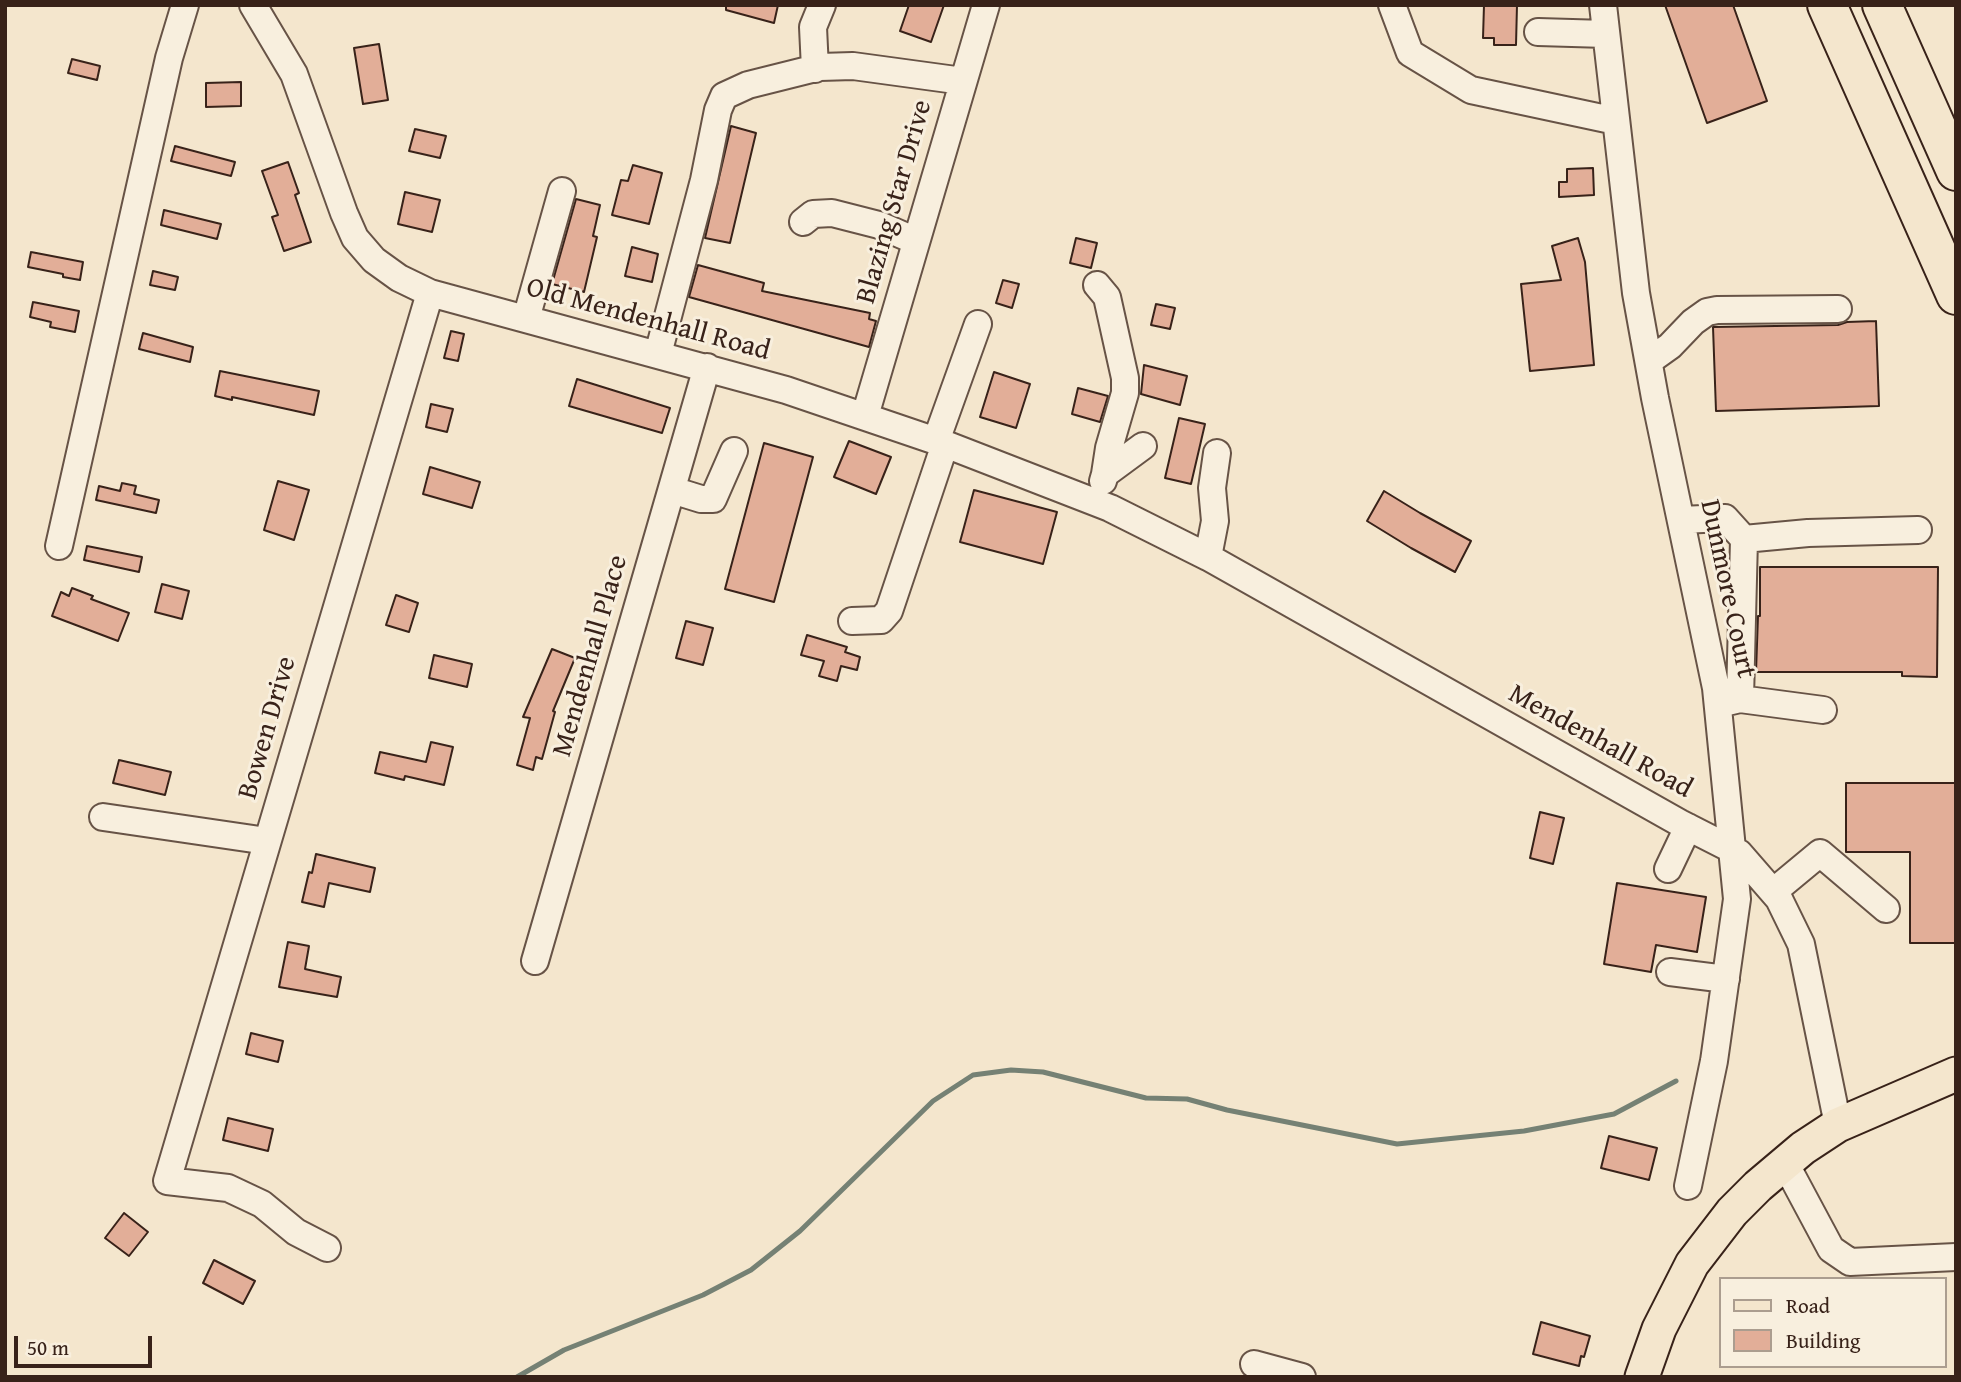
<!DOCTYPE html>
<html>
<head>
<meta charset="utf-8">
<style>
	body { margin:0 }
	#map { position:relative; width:1961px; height:1382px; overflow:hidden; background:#f4e6cd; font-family:"Gentium Book Plus",serif }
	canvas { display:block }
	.frame { position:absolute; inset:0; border:7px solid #382219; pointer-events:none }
	.legend { position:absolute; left:1719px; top:1277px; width:228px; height:91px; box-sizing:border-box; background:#f8efde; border:2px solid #ab9d8f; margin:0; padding:9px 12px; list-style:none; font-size:21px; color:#382219 }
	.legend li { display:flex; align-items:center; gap:14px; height:35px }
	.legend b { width:35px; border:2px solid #ab9d8f }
	.scale { position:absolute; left:14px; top:1336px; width:138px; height:32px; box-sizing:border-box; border:4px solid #382219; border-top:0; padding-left:9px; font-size:21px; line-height:24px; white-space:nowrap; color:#382219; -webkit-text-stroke:5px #f8efde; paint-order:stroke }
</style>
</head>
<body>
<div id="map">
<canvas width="1961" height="1382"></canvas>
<div class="frame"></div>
<ul class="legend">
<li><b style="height:9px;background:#f4e6cd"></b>Road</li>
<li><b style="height:19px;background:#e2ae98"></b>Building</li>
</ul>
<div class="scale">50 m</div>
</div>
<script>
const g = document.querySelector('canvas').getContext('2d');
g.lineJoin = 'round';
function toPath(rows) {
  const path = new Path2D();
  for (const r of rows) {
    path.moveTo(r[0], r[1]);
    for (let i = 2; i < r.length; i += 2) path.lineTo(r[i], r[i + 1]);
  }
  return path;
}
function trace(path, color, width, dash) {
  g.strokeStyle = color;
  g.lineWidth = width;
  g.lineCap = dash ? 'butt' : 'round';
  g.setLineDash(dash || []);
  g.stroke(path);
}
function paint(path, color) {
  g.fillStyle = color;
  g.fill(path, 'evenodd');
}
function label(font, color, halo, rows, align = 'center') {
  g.font = font + ' "Gentium Book Plus",serif';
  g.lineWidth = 6;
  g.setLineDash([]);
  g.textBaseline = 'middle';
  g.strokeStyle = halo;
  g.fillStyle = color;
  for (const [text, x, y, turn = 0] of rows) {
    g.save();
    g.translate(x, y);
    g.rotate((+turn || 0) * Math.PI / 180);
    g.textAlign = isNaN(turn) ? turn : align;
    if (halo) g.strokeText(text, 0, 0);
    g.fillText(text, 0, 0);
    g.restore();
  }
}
trace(toPath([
	[517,1377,564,1350,703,1295,751,1270,800,1231,933,1101,973,1075,1011,1070,1043,1072,1146,1098,1187,1099,1227,1110,1397,1144,1524,1131,1614,1114,1676,1081]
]), '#758174', 5);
const building = toPath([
	[726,5,778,5,774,23,726,10,726,5],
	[909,5,944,5,931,42,900,31,909,5],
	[1484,5,1517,5,1516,45,1494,45,1494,38,1483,38,1484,5],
	[1665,5,1733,5,1767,101,1707,123,1665,5],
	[379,44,388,100,363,104,354,48,379,44],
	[72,59,100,66,97,80,68,73,72,59],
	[241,82,241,106,206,107,206,83,241,82],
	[731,126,756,133,730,243,705,238,731,126],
	[415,129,446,136,440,158,409,151,415,129],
	[175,146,235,162,231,176,171,161,175,146],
	[288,162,299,193,295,195,311,242,284,251,272,217,278,215,262,171,288,162],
	[633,165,662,173,649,224,612,215,621,180,628,181,633,165],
	[1593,168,1594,195,1559,197,1559,182,1567,182,1567,169,1593,168],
	[405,192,440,200,432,232,398,224,405,192],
	[576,199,600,205,593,236,597,237,584,292,552,284,576,199],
	[164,210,221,224,217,239,161,225,164,210],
	[1076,238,1097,243,1091,268,1070,263,1076,238],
	[1578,238,1585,262,1594,365,1530,371,1521,284,1561,280,1552,246,1578,238],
	[632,247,658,254,652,282,625,276,632,247],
	[31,252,83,262,80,280,63,277,63,274,28,267,31,252],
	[698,265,764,283,762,291,870,313,869,319,876,321,869,347,689,297,698,265],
	[153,271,178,277,175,290,150,285,153,271],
	[1003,280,1019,284,1012,308,996,303,1003,280],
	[33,302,79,311,75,332,50,327,51,322,30,317,33,302],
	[1156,304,1175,308,1170,329,1151,325,1156,304],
	[1876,321,1879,406,1716,411,1713,327,1838,325,1847,322,1876,321],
	[451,331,464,334,458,361,444,358,451,331],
	[143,333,193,347,190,362,139,349,143,333],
	[1144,365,1187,376,1180,405,1141,394,1144,365],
	[220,371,319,391,314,415,232,397,232,400,215,396,220,371],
	[994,372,1030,384,1016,428,980,417,994,372],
	[577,379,670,408,662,433,569,406,577,379],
	[1078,388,1108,396,1100,422,1072,414,1078,388],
	[431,404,453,409,447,432,426,427,431,404],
	[1179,418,1205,424,1191,484,1165,478,1179,418],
	[849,441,891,457,876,494,834,477,849,441],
	[764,443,813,457,774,602,725,589,764,443],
	[430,467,480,482,472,508,423,494,430,467],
	[278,481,309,490,294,540,264,530,278,481],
	[122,483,136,486,134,494,159,500,156,513,96,500,99,486,120,491,122,483],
	[974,490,1057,512,1043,564,960,542,974,490],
	[1384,491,1420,513,1471,541,1455,572,1411,548,1367,521,1384,491],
	[87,546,142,557,139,572,84,560,87,546],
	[1760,567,1938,567,1937,677,1902,676,1902,672,1756,672,1758,616,1760,616,1760,567],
	[162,584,189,591,182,619,155,612,162,584],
	[72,588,93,596,91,599,129,613,118,641,52,616,61,592,69,596,72,588],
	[396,595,418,603,409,632,386,625,396,595],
	[686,621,713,628,703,665,676,658,686,621],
	[807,635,847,647,845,652,860,657,857,670,841,666,837,681,819,676,824,661,801,655,807,635],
	[552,649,575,658,553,711,555,712,542,759,536,757,533,770,517,765,530,718,523,717,552,649],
	[434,655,472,664,467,687,429,678,434,655],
	[431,742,453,747,444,785,405,776,404,780,375,773,380,752,426,762,431,742],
	[119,760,171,772,165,795,113,783,119,760],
	[1846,783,1956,783,1956,943,1910,943,1910,852,1846,852,1846,783],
	[1540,812,1564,818,1553,864,1530,858,1540,812],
	[316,854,375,868,370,892,329,883,324,907,302,902,309,872,312,873,316,854],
	[1617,883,1706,897,1697,952,1656,945,1651,972,1604,964,1617,883],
	[288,942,309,946,305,969,341,977,337,997,279,987,288,942],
	[251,1033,283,1041,278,1062,246,1054,251,1033],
	[228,1118,273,1129,268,1151,223,1140,228,1118],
	[1609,1136,1657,1148,1649,1180,1601,1168,1609,1136],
	[124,1213,148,1232,129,1256,105,1238,124,1213],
	[214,1260,255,1281,243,1304,203,1283,214,1260],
	[1541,1322,1590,1336,1584,1357,1581,1356,1579,1366,1533,1354,1541,1322]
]);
paint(building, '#e2ae98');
trace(building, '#382219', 2);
const minor = toPath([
	[253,5,294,74,344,213,355,238,374,260,399,278,430,293,786,390,945,444,1110,508,1208,557,1680,823,1739,853,1779,899,1801,944,1838,1125],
	[1392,5,1410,53,1471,90,1616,121],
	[1603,5,1636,293,1655,398,1716,688,1737,899,1714,1061,1688,1186],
	[1538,32,1606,34],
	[815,69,813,27,822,5],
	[803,222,813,214,832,213,879,225,916,241],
	[1097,285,1107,297,1125,378,1125,393,1109,448,1105,474],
	[526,319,562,191],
	[658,354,704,180,718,110,724,96,748,85,820,67,853,66,963,81],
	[1649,361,1670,346,1693,322,1707,312,1717,310,1838,309],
	[865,416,986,5],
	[936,441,978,324],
	[1103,481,1105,474,1143,446],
	[672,490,701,499,713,499,734,451],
	[1681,520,1725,518,1744,539,1808,533,1918,530],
	[59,546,169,58,185,5],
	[1208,557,1215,521,1212,488,1217,453],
	[852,621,881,620,889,611,945,444],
	[1740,699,1744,539],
	[1723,703,1740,699,1823,710],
	[103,817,267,841],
	[1668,869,1688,827],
	[1773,892,1820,853,1886,909],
	[535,961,707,367],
	[1670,972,1726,979],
	[1785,1163,1831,1249,1850,1262,1956,1257],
	[327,1248,296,1232,262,1204,228,1188,167,1181,430,293],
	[1254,1364,1302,1377]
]);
const major = toPath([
	[1642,1377,1659,1329,1692,1264,1732,1212,1758,1186,1803,1148,1838,1125,1956,1074]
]);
const highway = toPath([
	[1827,5,1956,295],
	[1882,5,1956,171]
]);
trace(minor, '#675346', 30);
trace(major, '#382219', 37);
trace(highway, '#382219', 42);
trace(minor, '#f8efde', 26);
trace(major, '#f4e6cd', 33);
trace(highway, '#f4e6cd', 38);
label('28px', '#382219', '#f8efde', [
	["Blazing Star Drive",895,202,-74],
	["Old Mendenhall Road",648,320,15],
	["Dunmore Court",1727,589,78],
	["Mendenhall Place",591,656,-74],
	["Bowen Drive",268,728,-74],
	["Mendenhall Road",1600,742,29]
]);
</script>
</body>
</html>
